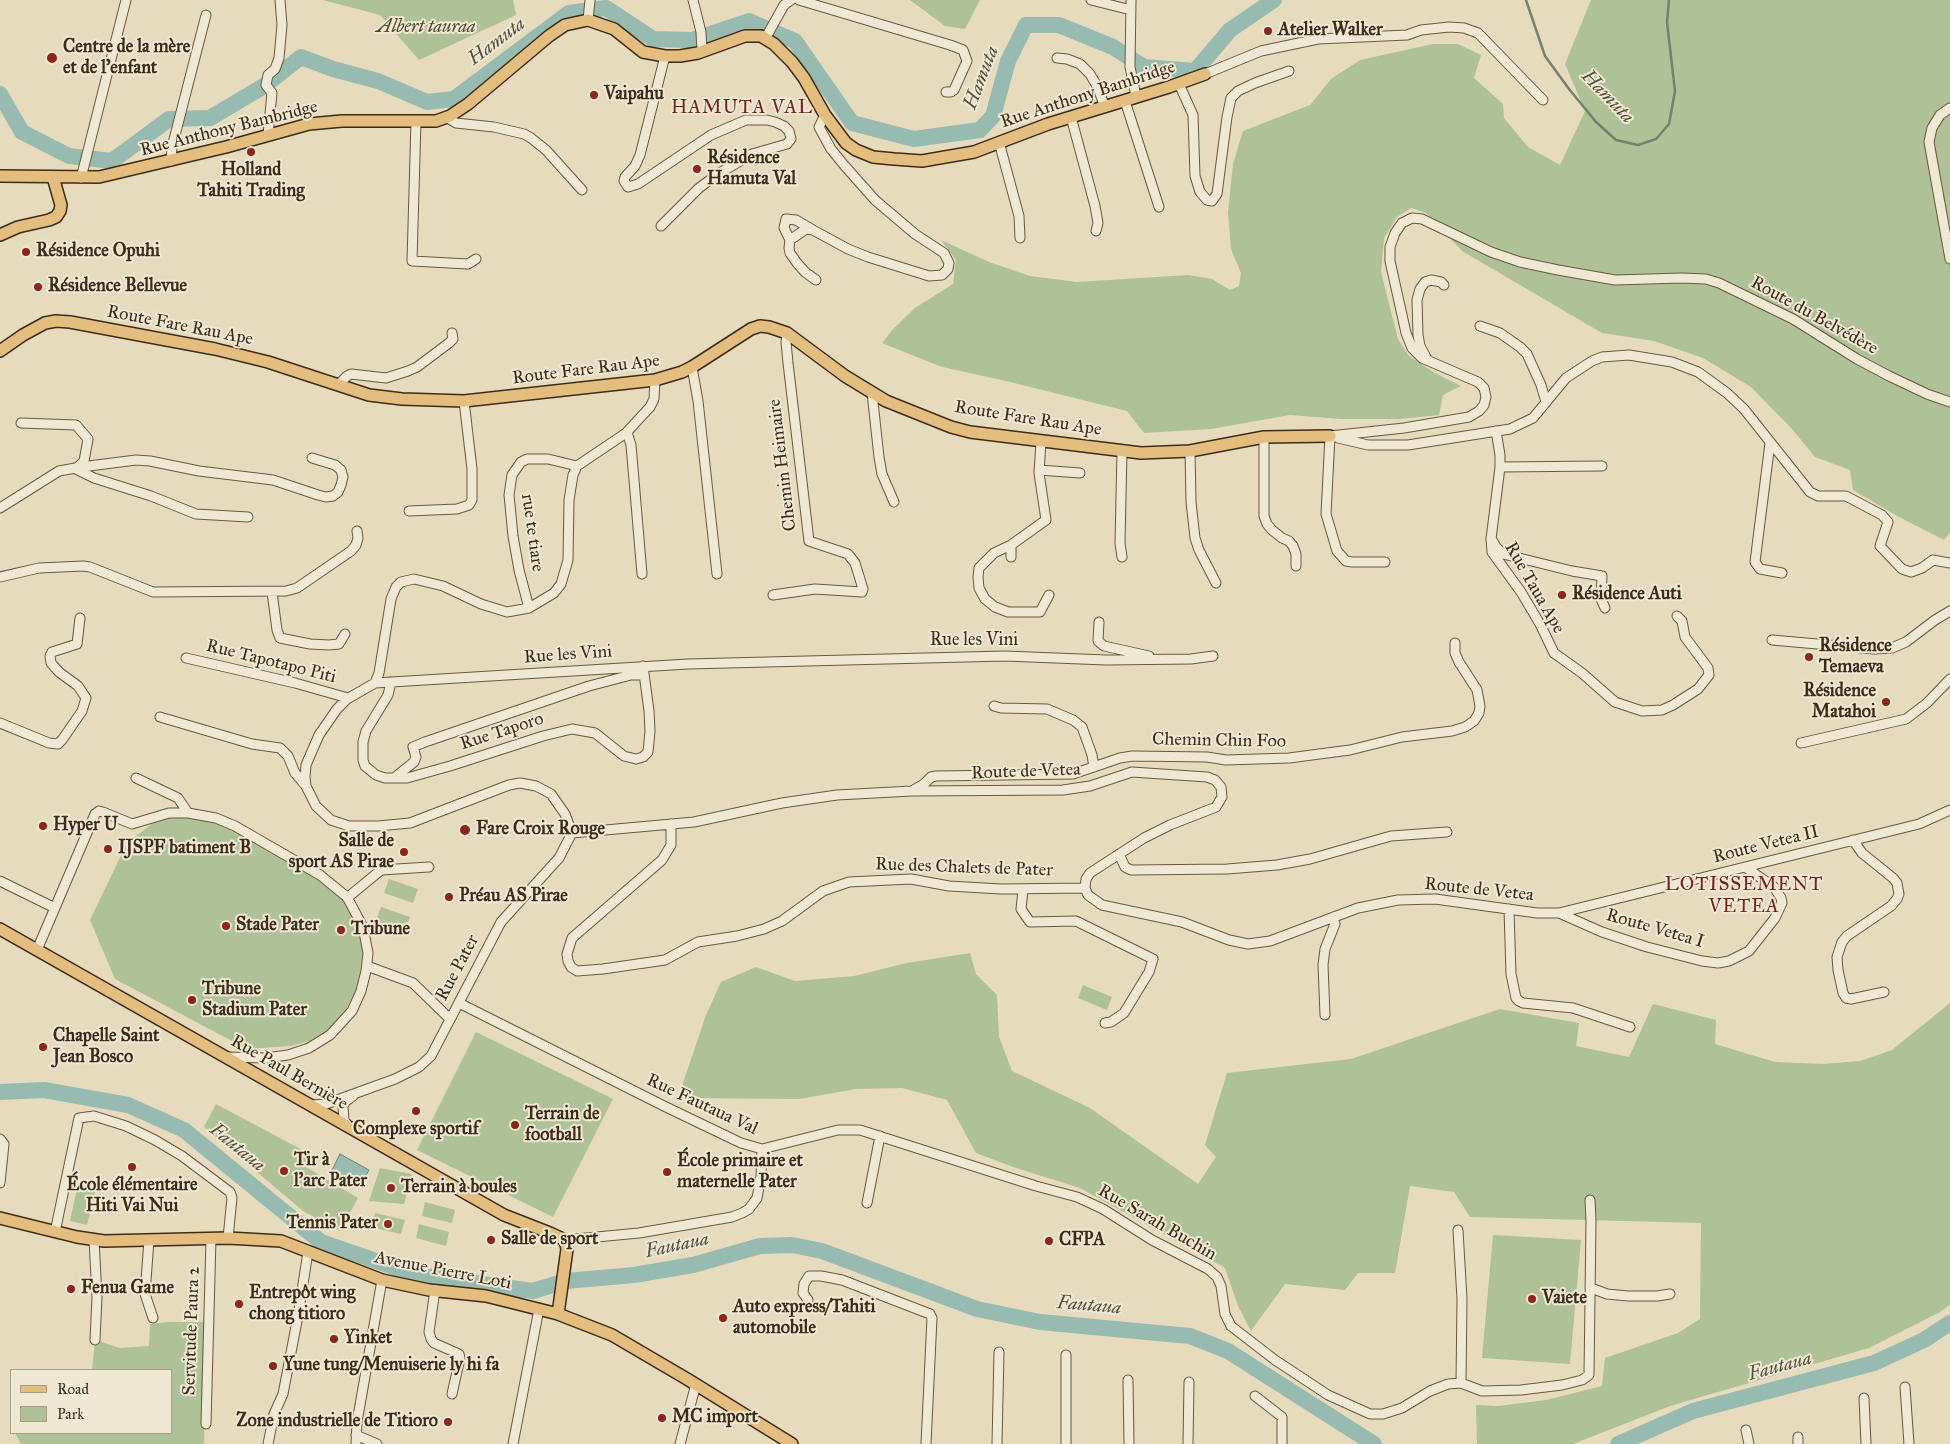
<!DOCTYPE html>
<html>
<head>
<meta charset="utf-8">
<style>
	body { margin:0 }
	#map { position:relative; width:1950px; height:1444px; overflow:hidden; background:#e7dbbe; font-family:"IM FELL Great Primer",serif }
	canvas { display:block }
	.legend { position:absolute; left:10px; top:1369px; width:162px; height:65px; box-sizing:border-box; background:#efe8d5; border:1px solid #a99d88; margin:0; padding:6px 9px; list-style:none; font-size:15px; color:#3f2c14 }
	.legend li { display:flex; align-items:center; gap:10px; height:25px }
	.legend b { width:25px; border:1px solid #a99d88 }
</style>
</head>
<body>
<div id="map">
<canvas width="1950" height="1444"></canvas>
<ul class="legend">
<li><b style="height:6px;background:#e4be7f"></b>Road</li>
<li><b style="height:14px;background:#afc196"></b>Park</li>
</ul>
</div>
<script>
const g = document.querySelector('canvas').getContext('2d');
g.lineJoin = 'round';
function paint(path, color) {
  g.fillStyle = color;
  g.fill(path, 'evenodd');
}
function toPath(rows) {
  const path = new Path2D();
  for (const r of rows) {
    path.moveTo(r[0], r[1]);
    for (let i = 2; i < r.length; i += 2) path.lineTo(r[i], r[i + 1]);
  }
  return path;
}
function trace(path, color, width, dash) {
  g.strokeStyle = color;
  g.lineWidth = width;
  g.lineCap = dash ? 'butt' : 'round';
  g.setLineDash(dash || []);
  g.stroke(path);
}
function label(font, color, halo, rows, align = 'center') {
  g.font = font + ' "IM FELL Great Primer",serif';
  g.lineWidth = 4;
  g.setLineDash([]);
  g.textBaseline = 'middle';
  g.strokeStyle = halo;
  g.fillStyle = color;
  for (const [text, x, y, turn = 0] of rows) {
    g.save();
    g.translate(x, y);
    g.rotate((+turn || 0) * Math.PI / 180);
    g.textAlign = isNaN(turn) ? turn : align;
    if (halo) g.strokeText(text, 0, 0);
    g.fillText(text, 0, 0);
    g.restore();
  }
}
paint(toPath([
	[323,0,513,0,516,15,419,60,380,15],
	[910,0,980,0,965,29,945,26],
	[1591,0,1950,0,1950,533,1944,540,1899,517,1853,490,1850,470,1815,457,1792,429,1751,387,1703,358,1654,341,1602,333,1462,251,1426,213,1411,208,1397,217,1384,238,1381,272,1398,339,1408,355,1433,372,1461,386,1443,395,1439,415,1400,419,1341,419,1290,415,1211,429,1144,433,1127,411,1006,381,942,367,882,343,893,329,915,308,953,284,956,260,941,240,989,262,1030,276,1077,282,1188,275,1212,279,1230,290,1239,286,1241,273,1231,249,1228,213,1233,164,1243,131,1310,105,1331,79,1360,60,1433,44,1458,44,1481,55,1474,78,1503,104,1504,118,1528,147,1560,165,1585,111,1565,64],
	[165,814,217,821,336,888,355,912,367,953,362,978,343,1015,332,1029,310,1041,290,1046,247,1049,115,979,90,920,127,843],
	[389,879,418,889,413,903,384,893],
	[381,907,410,917,405,931,376,921],
	[970,953,976,974,997,995,999,1037,1012,1071,1090,1108,1198,1184,1216,1157,1205,1145,1227,1073,1351,1059,1500,1009,1579,1023,1576,1046,1629,1057,1653,1004,1716,1020,1715,1044,1775,1062,1823,1064,1860,1061,1892,1050,1950,1003,1950,1305,1940,1312,1869,1348,1670,1406,1573,1444,1477,1444,1476,1405,1498,1406,1546,1400,1602,1386,1605,1358,1678,1333,1700,1319,1701,1223,1470,1217,1454,1192,1410,1186,1395,1273,1358,1273,1345,1290,1285,1284,1251,1331,1238,1306,1225,1268,1080,1188,1013,1167,976,1153,947,1100,902,1088,856,1089,799,1099,684,1098,683,1083,706,1015,721,982,756,967,795,981,854,976,907,963],
	[1083,985,1112,997,1107,1010,1078,998],
	[476,1032,613,1099,553,1217,417,1150],
	[216,1104,308,1153,310,1154,306,1167,358,1198,340,1231,303,1211,204,1127],
	[380,1168,412,1174,404,1204,369,1201],
	[77,1188,95,1192,87,1225,70,1221],
	[425,1202,455,1210,452,1223,422,1216],
	[375,1213,405,1220,401,1234,371,1227],
	[419,1224,449,1232,446,1246,416,1238],
	[1493,1235,1581,1240,1570,1364,1482,1358],
	[169,1322,207,1322,204,1444,21,1444,15,1433,171,1433,171,1370,92,1370,95,1340,120,1348,149,1346,150,1324]
]), '#afc196');
const water = toPath([
	[340,1154,369,1170,359,1188,331,1172,340,1154]
]);
paint(water, '#97bbb0');
trace(water, '#748272', 1);
trace(toPath([
	[1526,0,1545,56,1569,89,1596,122,1616,140,1638,145,1656,139,1669,124,1675,91,1667,22,1669,0]
]), '#748272', 2.5);
trace(toPath([
	[0,94,22,132,69,156,112,161,169,119,210,118,264,86,301,57,333,69,378,81,427,102,454,99,569,13,606,8,653,39,692,40,749,21,795,41,852,123,914,139,980,130,993,116,1008,61,1026,25,1059,25,1113,47,1144,67,1195,71,1230,30,1274,0],
	[0,1092,44,1090,128,1105,184,1130,321,1242,417,1275,533,1291,566,1281,634,1275,693,1265,760,1246,792,1245,822,1251,977,1309,1040,1322,1190,1336,1228,1351,1374,1444],
	[1618,1444,1693,1411,1874,1363,1924,1340,1950,1323]
]), '#97bbb0', 16);
const minor = toPath([
	[693,0,701,32,702,51],
	[799,0,950,45,963,50,967,61,954,90,951,92,946,92],
	[1091,0,1131,10],
	[1131,0,1130,67,1136,96],
	[588,20,590,0],
	[765,39,784,5,791,0],
	[1057,58,1067,59,1080,64,1090,74,1097,86,1105,107],
	[1205,74,1261,51,1318,39,1407,35,1421,30,1449,27,1464,28,1478,33,1543,100],
	[1179,84,1193,115,1195,176,1200,192,1207,200,1212,201,1217,194,1227,117,1231,98,1238,91,1255,83,1289,71],
	[1125,101,1159,207],
	[1950,108,1940,115,1932,128,1929,142,1950,259],
	[446,117,456,123,494,127,524,134,531,138,546,150,582,190],
	[1071,117,1095,206,1098,223,1096,231],
	[416,121,412,261,468,264,476,259],
	[268,135,272,93,266,85,268,75,275,69,279,58,282,25,280,0],
	[999,142,1019,216,1020,238],
	[171,161,172,147,206,15],
	[81,178,126,0],
	[661,226,699,188,718,174,752,154,787,144,791,139,789,131,784,126,775,122,767,120,746,120,711,135,638,184,628,187,624,181,625,177,635,166,640,155,665,56],
	[790,240,784,228,786,219,796,220,813,230],
	[816,280,805,272,797,263,790,253,789,248,790,240,806,229,813,230,848,249,868,257,929,276,942,275,948,269,949,263,944,253,915,234,875,200,844,165,831,149,819,127,825,115],
	[1480,326,1500,333,1520,347,1527,354,1541,385,1546,402],
	[1427,359,1420,346,1418,335,1417,300,1420,289,1425,282,1431,280,1441,282,1444,285],
	[692,367,698,401,717,574],
	[338,385,347,376,351,374,386,378,408,371,417,367,449,343,453,339,452,333],
	[872,393,879,457,882,474,894,502],
	[21,423,76,425,88,439,84,461,78,467],
	[1496,431,1500,455,1500,467,1491,539,1492,552,1521,592,1540,624,1554,653,1582,673,1615,702,1642,711,1662,710,1673,705,1698,689,1709,675,1708,668,1685,637,1682,621,1677,616],
	[627,432,631,445,642,574],
	[1330,436,1404,428,1469,417,1479,411,1484,405,1486,397,1484,388,1478,382,1466,377,1422,358,1412,348,1406,333,1390,261,1390,247,1395,233,1402,223,1412,218,1422,219,1491,252,1520,262,1558,270,1615,280,1682,278,1706,279,1719,283,1793,319,1857,359,1889,376,1927,394,1950,402],
	[1330,436,1326,514,1337,551,1346,561,1352,562,1385,562],
	[1264,437,1264,516,1267,524,1272,530,1282,538,1289,541,1293,546,1296,554,1296,566],
	[1338,438,1368,445,1408,445,1510,429,1533,418,1566,378,1592,361,1602,357,1629,355,1672,362,1698,372,1727,393,1744,409,1810,492,1818,496,1846,496,1882,515,1888,522,1880,546,1902,569,1911,572,1922,568,1933,560,1950,563],
	[1041,442,1039,473,1046,520,1011,545,994,553,979,568,978,577,979,588,985,599,995,607,1008,612,1040,612,1049,595],
	[1770,443,1755,562,1760,569,1782,573],
	[1122,451,1120,543,1122,557],
	[1190,451,1191,502,1195,538,1199,550,1216,583],
	[1500,467,1602,466],
	[76,469,94,478,151,496,196,514,248,517],
	[1039,470,1080,473],
	[0,508,59,471,81,467,136,460,150,461,199,471,273,480,318,495,326,497,333,496,338,492,341,485,343,477,341,470,335,465,312,458],
	[409,511,457,509,469,505,472,500,472,469,464,401],
	[1491,538,1496,547,1503,554,1572,571,1602,576,1601,599,1605,608],
	[1011,545,1011,557],
	[0,577,39,568,83,566,90,567,153,592,286,591,297,588,351,551,356,545,358,538,357,531],
	[272,592,277,630,280,638,310,644,329,645,339,644,345,634],
	[773,595,815,589,862,592,863,589,855,563,848,554,809,541,788,363,786,342,787,333],
	[529,608,519,570,513,536,509,495,512,475,521,462,527,459,548,459,577,466],
	[1099,622,1098,641,1104,646,1149,656],
	[1772,640,1874,649,1892,648,1906,642,1935,620,1950,611],
	[186,658,295,683,348,698],
	[391,682,388,695,366,731,363,742,363,760,365,766,376,775,385,778,407,778,450,766,543,736,572,729,595,733,624,756,636,759,643,757,648,752,650,731,649,711,643,666],
	[375,683,379,673,391,599,396,587,401,582,414,579,443,586,481,604,507,612,529,608,554,593,561,584,568,560,569,500,573,475,577,466,626,433,650,407,654,399,655,380],
	[994,706,1001,708,1047,709,1073,720,1082,727,1092,755,1094,767],
	[160,717,252,744,280,748,288,756,295,773,306,786],
	[0,723,49,743,58,744,62,740,82,711,86,698,78,686,59,672,51,663,50,656,52,652,77,644,80,618],
	[1801,743,1906,719,1927,703,1950,679],
	[136,778,178,798,188,813],
	[394,778,414,762,416,757,413,747,425,742,589,686,631,675,644,675],
	[912,791,924,784,931,777,936,776,1073,774,1120,758,1132,756,1207,757,1226,760,1289,758,1350,750,1402,737,1452,731,1465,727,1474,721,1479,713,1480,706,1477,690,1459,662,1455,653,1455,643],
	[671,824,671,845,662,860,572,938,567,954,568,961,571,967,577,971,603,969,665,960,698,942,737,936,764,929,782,921,823,891,849,882,911,879,949,886,1001,889,1085,888],
	[572,833,694,822,782,803,837,795,912,791,1063,790,1090,786,1132,772,1207,777,1215,780,1221,787,1222,797,1216,807,1170,825,1144,838,1090,873,1086,879,1085,888,1088,895,1102,905,1182,922,1229,940,1248,944,1270,941,1358,908,1398,900,1435,899,1537,913,1559,913,1919,824,1950,810],
	[572,833,565,814,551,794,536,786,520,783,509,785,410,823,378,826,349,826,331,820,316,806,306,786,305,777,306,765,319,735,337,709,347,699,375,683,688,664,1005,656,1106,660,1191,659,1213,656],
	[1853,840,1862,853,1893,878,1897,883,1899,894,1897,899,1891,906,1847,936,1842,942,1837,957,1838,970,1843,993,1846,998,1851,999,1884,992],
	[1119,854,1125,867,1131,870,1227,869,1277,865,1310,859,1391,836,1447,832],
	[0,881,55,908],
	[1023,890,1021,909,1030,922,1076,921,1153,959,1149,972,1124,1013,1111,1022,1105,1023],
	[347,898,381,870,429,867],
	[1509,909,1511,974,1516,998,1519,1001,1523,1003,1573,1008,1630,1027],
	[1559,913,1602,932,1647,947,1702,961,1718,963,1729,961,1749,951,1775,918,1782,903,1781,898,1774,887,1745,867],
	[37,950,95,814,99,811,103,812,132,824,169,813,188,813,216,818,235,826,320,875,347,897,363,927,368,953,366,971,361,991,352,1011,330,1035,309,1048,288,1055,266,1058,227,1057],
	[367,966,413,983,450,1019],
	[459,1003,666,1107,741,1143,762,1149,761,1176,757,1198,749,1209,742,1213,732,1217,639,1233,565,1240],
	[1325,1015,1323,965,1325,949,1335,924,1333,917],
	[311,1105,326,1104,395,1079,419,1067,431,1056,501,922,559,858,572,833],
	[349,1127,344,1120,343,1106,346,1101,353,1096],
	[0,1139,4,1144,0,1183],
	[762,1149,838,1130,860,1130,1036,1186,1077,1197,1103,1209,1152,1240,1208,1269,1217,1277,1221,1286,1225,1314,1231,1326,1275,1360,1328,1395,1370,1414,1383,1414,1402,1408,1430,1391,1448,1384,1461,1383,1482,1391,1521,1390,1562,1385,1582,1380,1589,1375,1591,1221,1590,1200],
	[867,1203,880,1136],
	[1458,1230,1462,1299,1461,1383],
	[55,1232,79,1118,94,1116,126,1126,155,1140,182,1156,230,1192,232,1198,228,1238],
	[94,1240,97,1297,95,1340],
	[149,1240,145,1294,153,1318],
	[1591,1288,1607,1294,1628,1296,1657,1296,1670,1294],
	[435,1290,429,1332,431,1339,434,1343,459,1354,460,1358,452,1394],
	[808,1300,803,1293,804,1284,809,1276,821,1276,842,1280,930,1314,932,1318,926,1444],
	[1066,1355,1066,1444],
	[1128,1380,1129,1444],
	[1905,1387,1909,1444],
	[1255,1396,1282,1417,1282,1444],
	[1864,1398,1866,1444],
	[206,1424,211,1239],
	[1746,1430,1749,1444],
	[356,1435,377,1444],
	[1798,1437,1798,1444],
	[268,1444,274,1414,283,1394,298,1316,308,1252],
	[356,1444,357,1422,382,1280],
	[513,1444,539,1309],
	[680,1444,696,1384],
	[997,1444,999,1352],
	[1188,1444,1189,1382]
]);
const major = toPath([
	[0,176,99,177,226,147,309,124,342,121,436,121,450,116,468,104,549,36,565,25,588,20,614,29,643,52,665,56,680,56,698,53,745,36,761,36,774,44,792,62,804,78,825,115,846,143,856,150,873,157,894,159,922,161,974,152,1048,124,1169,87,1205,74],
	[0,235,18,227,49,220,56,217,60,211,61,205,53,177],
	[0,351,23,335,45,323,56,321,70,322,215,349,268,362,369,395,402,399,464,401,655,380,682,372,692,367,751,329,760,326,769,327,787,333,845,376,886,401,951,427,970,432,1141,453,1190,451,1264,437,1330,436],
	[0,929,504,1215,550,1233,565,1240,567,1249,558,1314],
	[0,1218,77,1237,104,1241,228,1238,281,1241,382,1280,429,1290,486,1296,558,1314,612,1335,687,1379,792,1444]
]);
trace(minor, '#69583e', 11);
trace(major, '#3f2c14', 14);
trace(minor, '#efe8d5', 9);
trace(major, '#e4be7f', 11);
for (const [x, y, r, color] of [
	[1268,31,5,"#8f2418"],
	[52,58,6,"#8f2418"],
	[594,95,5,"#8f2418"],
	[251,152,5,"#8f2418"],
	[697,169,5,"#8f2418"],
	[26,252,5,"#8f2418"],
	[38,287,5,"#8f2418"],
	[1562,595,5,"#8f2418"],
	[1809,657,5,"#8f2418"],
	[1886,702,5,"#8f2418"],
	[43,826,5,"#8f2418"],
	[465,830,6,"#8f2418"],
	[108,849,5,"#8f2418"],
	[404,852,5,"#8f2418"],
	[449,897,5,"#8f2418"],
	[226,926,5,"#8f2418"],
	[341,930,5,"#8f2418"],
	[192,1000,5,"#8f2418"],
	[43,1047,5,"#8f2418"],
	[416,1111,5,"#8f2418"],
	[515,1125,5,"#8f2418"],
	[132,1167,5,"#8f2418"],
	[284,1171,5,"#8f2418"],
	[667,1172,5,"#8f2418"],
	[391,1188,5,"#8f2418"],
	[388,1224,5,"#8f2418"],
	[491,1240,5,"#8f2418"],
	[1049,1241,5,"#8f2418"],
	[71,1289,5,"#8f2418"],
	[1532,1299,5,"#8f2418"],
	[239,1304,5,"#8f2418"],
	[723,1318,5,"#8f2418"],
	[334,1339,5,"#8f2418"],
	[273,1366,5,"#8f2418"],
	[662,1418,5,"#8f2418"],
	[448,1422,5,"#8f2418"]
]) {
  const dot = new Path2D();
  dot.arc(x, y, r, 0, 2 * Math.PI);
  g.fillStyle = color;
  g.fill(dot);
  trace(dot, '#efe8d5', 2);
}
label('italic 18px', '#554a2e', '#efe8d5', [
	["Albert tauraa",426,28]
]);
label('bold 18px', '#3f2c14', '#efe8d5', [
	["Atelier Walker",1278,31],
	["Centre de la mère",63,48],
	["et de l'enfant",63,69],
	["Vaipahu",604,95],
	["Résidence",707,159],
	["Hamuta Val",707,180],
	["Holland",251,171,"center"],
	["Tahiti Trading",251,192,"center"],
	["Résidence Opuhi",36,252],
	["Résidence Bellevue",48,287],
	["Résidence Auti",1572,595],
	["Résidence",1819,647],
	["Temaeva",1819,668],
	["Résidence",1876,692,"right"],
	["Matahoi",1876,713,"right"],
	["Hyper U",53,826],
	["Fare Croix Rouge",476,830],
	["Salle de",394,842,"right"],
	["sport AS Pirae",394,863,"right"],
	["IJSPF batiment B",118,849],
	["Préau AS Pirae",459,897],
	["Stade Pater",236,926],
	["Tribune",351,930],
	["Tribune",202,990],
	["Stadium Pater",202,1011],
	["Chapelle Saint",53,1037],
	["Jean Bosco",53,1058],
	["Terrain de",525,1115],
	["football",525,1136],
	["Complexe sportif",416,1130,"center"],
	["Tir à",294,1161],
	["l'arc Pater",294,1182],
	["École primaire et",677,1162],
	["maternelle Pater",677,1183],
	["École élémentaire",132,1186,"center"],
	["Hiti Vai Nui",132,1207,"center"],
	["Terrain à boules",401,1188],
	["Tennis Pater",378,1224,"right"],
	["Salle de sport",501,1240],
	["CFPA",1059,1241],
	["Fenua Game",81,1289],
	["Entrepôt wing",249,1294],
	["chong titioro",249,1315],
	["Vaiete",1542,1299],
	["Auto express/Tahiti",733,1308],
	["automobile",733,1329],
	["Yinket",344,1339],
	["Yune tung/Menuiserie ly hi fa",283,1366],
	["MC import",672,1418],
	["Zone industrielle de Titioro",438,1422,"right"]
], 'left');
label('18px', '#3f2c14', '#efe8d5', [
	["Rue Anthony Bambridge",1088,95,-18],
	["Rue Anthony Bambridge",229,129,-14],
	["Route du Belvédère",1814,316,29],
	["Route Fare Rau Ape",180,326,11],
	["Route Fare Rau Ape",586,370,-7],
	["Route Fare Rau Ape",1028,419,9],
	["Chemin Heimaire",783,465,-97],
	["rue te tiare",532,533,82],
	["Rue Taua Ape",1534,588,60],
	["Rue les Vini",974,641],
	["Rue les Vini",568,655,-4],
	["Rue Tapotapo Piti",271,662,14],
	["Rue Taporo",502,732,-18],
	["Chemin Chin Foo",1219,741,1],
	["Route de Vetea",1026,772,-2],
	["Route Vetea II",1766,845,-14],
	["Rue des Chalets de Pater",964,868,2],
	["Route de Vetea",1479,890,6],
	["Route Vetea I",1655,929,16],
	["Rue Pater",458,968,-62],
	["Rue Paul Bernière",289,1073,30],
	["Rue Fautaua Val",702,1105,25],
	["Rue Sarah Buchin",1157,1223,30],
	["Avenue Pierre Loti",443,1271,11],
	["Servitude Paura 2",192,1331,-88]
]);
label('italic 19px', '#55503b', '#efe8d5', [
	["Hamuta",497,42,-37],
	["Hamuta",982,78,-69],
	["Hamuta",1607,97,46],
	["Fautaua",237,1148,39],
	["Fautaua",677,1246,-12],
	["Fautaua",1089,1306,5],
	["Fautaua",1780,1367,-15]
]);
g.letterSpacing = '1px';
label('19px', '#7a1f14', '#efe8d5', [
	["HAMUTA VAL",742,108],
	["LOTISSEMENT",1744,885],
	["VETEA",1744,907]
]);
g.letterSpacing = '0px';
</script>
</body>
</html>
